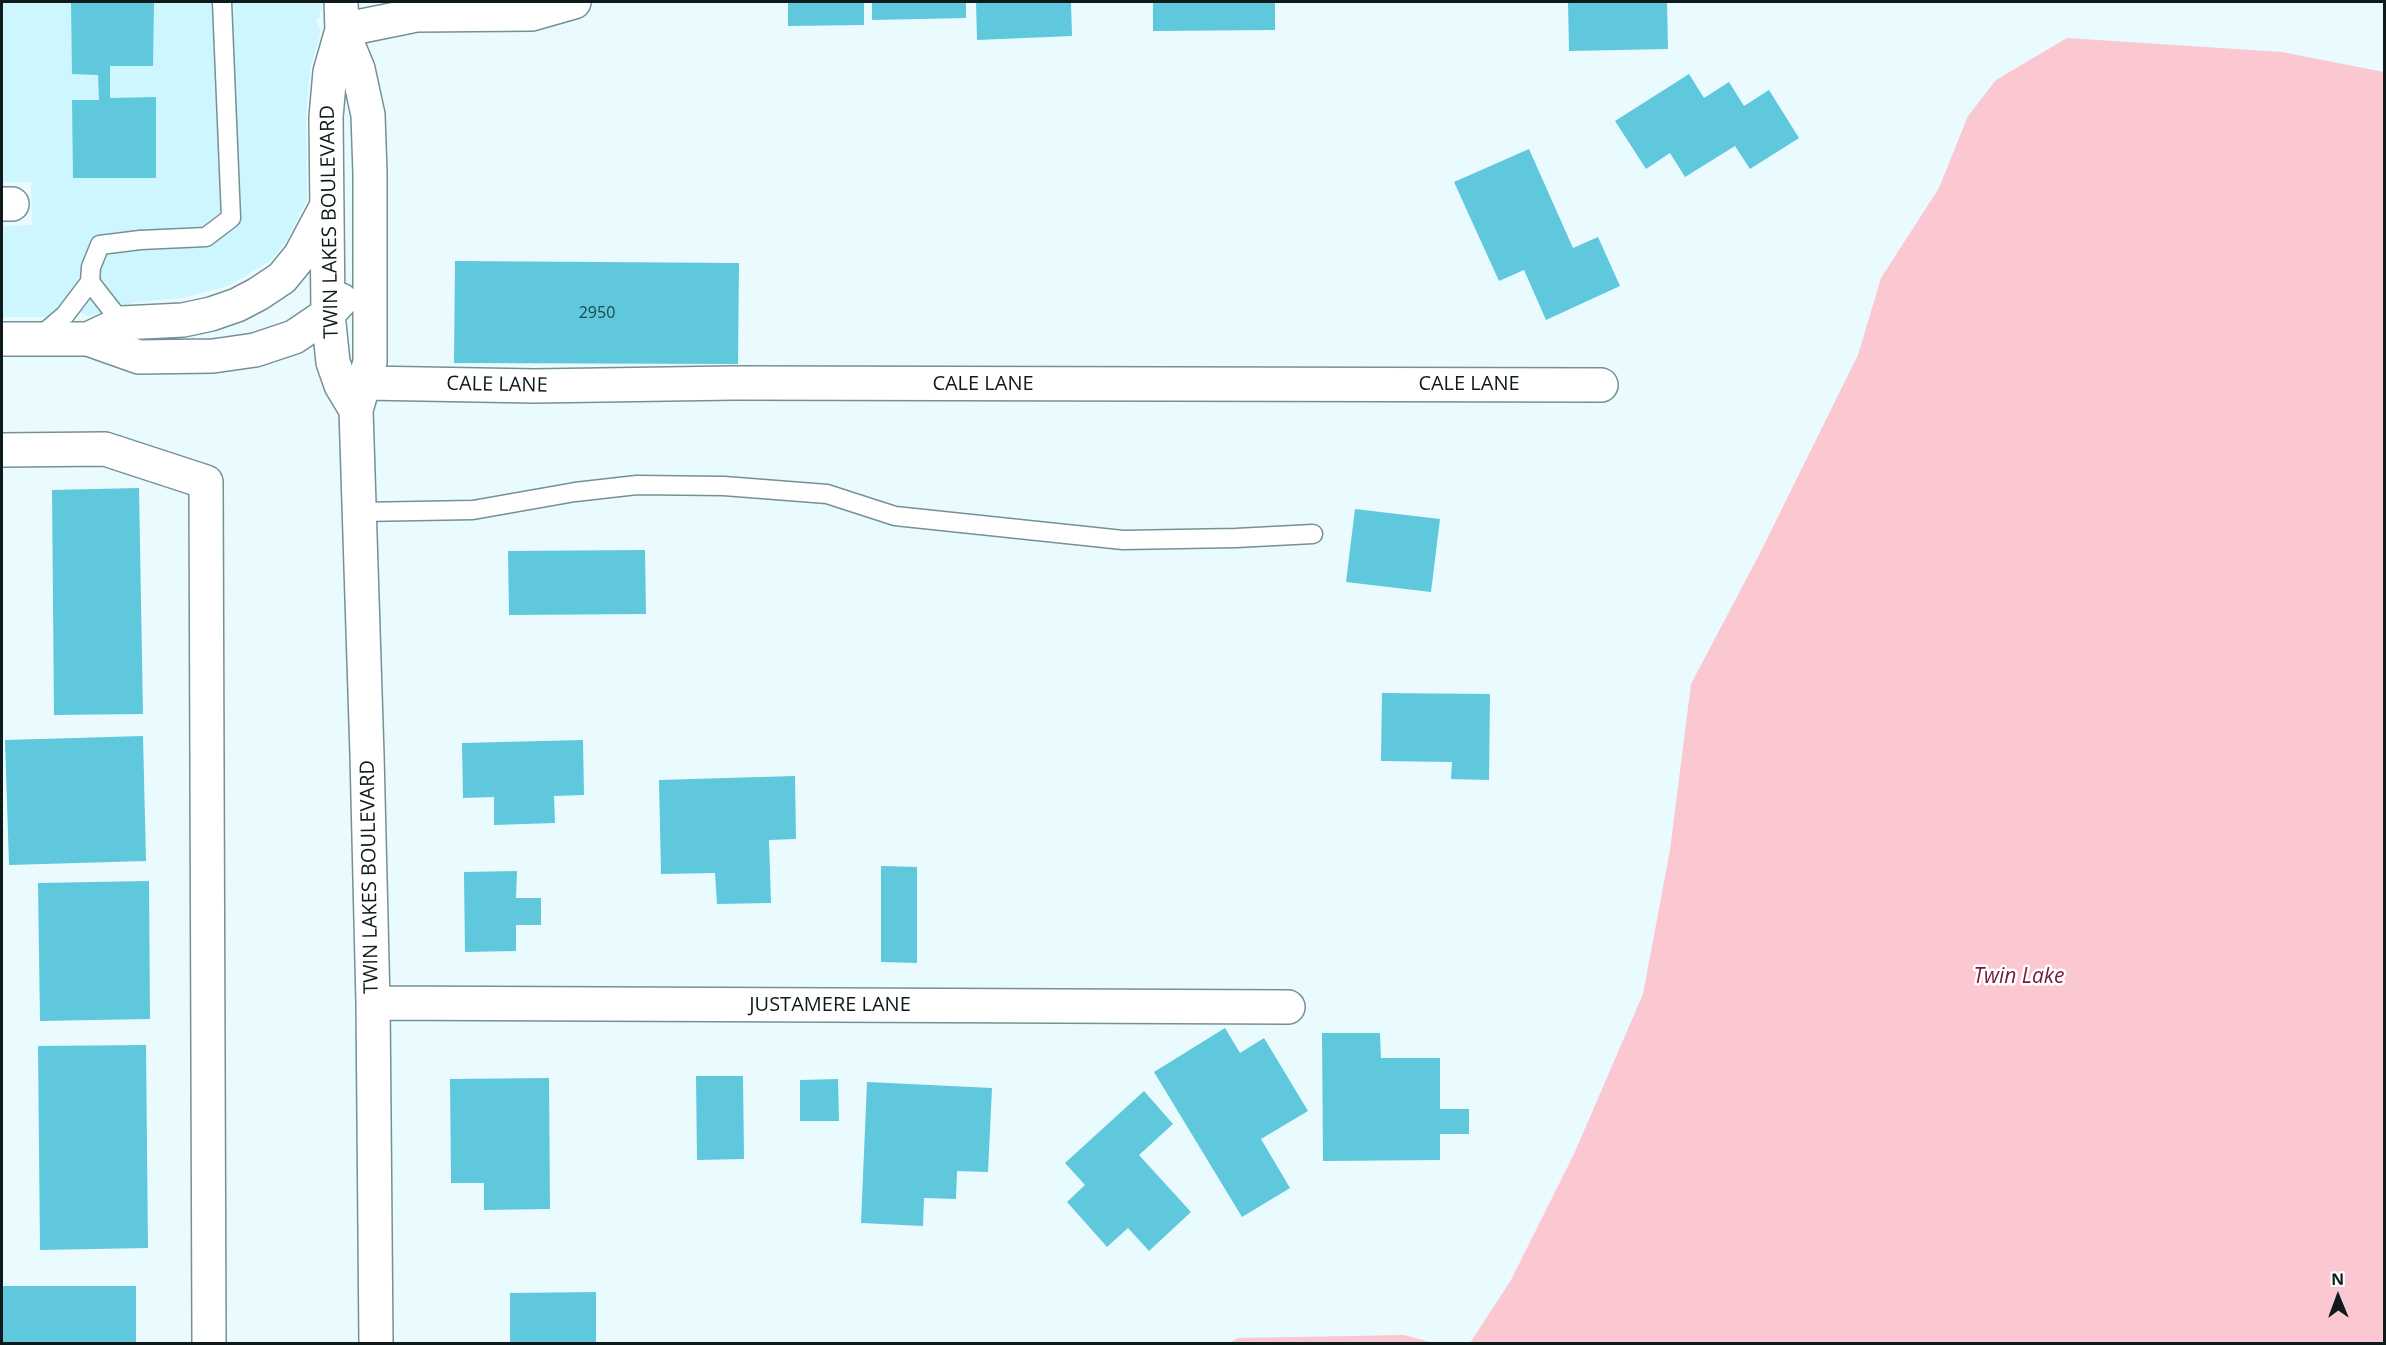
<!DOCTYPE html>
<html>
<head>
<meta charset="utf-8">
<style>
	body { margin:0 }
	#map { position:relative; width:2386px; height:1345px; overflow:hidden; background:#e9fbff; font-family:"Open Sans",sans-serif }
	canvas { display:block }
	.frame { position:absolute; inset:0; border:3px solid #0f1a1c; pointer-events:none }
	.north { position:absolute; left:2308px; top:1267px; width:60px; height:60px; -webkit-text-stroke:4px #fff; paint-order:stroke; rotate:359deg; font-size:16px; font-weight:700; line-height:24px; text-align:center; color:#0f1a1c }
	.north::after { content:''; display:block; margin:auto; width:21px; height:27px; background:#0f1a1c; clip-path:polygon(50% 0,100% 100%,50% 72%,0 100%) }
</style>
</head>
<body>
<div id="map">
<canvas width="2386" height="1345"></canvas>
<div class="frame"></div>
<div class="north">N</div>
</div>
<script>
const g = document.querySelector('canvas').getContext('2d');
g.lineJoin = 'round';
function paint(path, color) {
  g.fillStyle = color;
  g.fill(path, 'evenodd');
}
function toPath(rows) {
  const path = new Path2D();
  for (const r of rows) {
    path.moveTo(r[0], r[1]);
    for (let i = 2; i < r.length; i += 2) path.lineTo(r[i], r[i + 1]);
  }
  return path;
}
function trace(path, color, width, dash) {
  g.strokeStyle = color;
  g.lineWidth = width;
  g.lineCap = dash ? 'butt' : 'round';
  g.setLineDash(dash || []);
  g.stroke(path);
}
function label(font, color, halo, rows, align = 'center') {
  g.font = font + ' "Open Sans",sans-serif';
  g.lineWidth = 5;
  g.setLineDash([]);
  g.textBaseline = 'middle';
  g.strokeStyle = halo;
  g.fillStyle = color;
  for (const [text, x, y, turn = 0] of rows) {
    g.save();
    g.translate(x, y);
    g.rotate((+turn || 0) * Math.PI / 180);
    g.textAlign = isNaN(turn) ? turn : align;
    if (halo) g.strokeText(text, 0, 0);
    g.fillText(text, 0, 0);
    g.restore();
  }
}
paint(toPath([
	[2,2,322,2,322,11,319,12,320,17,316,19,321,31,310,69,306,114,307,200,285,243,270,261,230,285,206,292,180,298,136,302,89,316,76,311,74,317,2,317,2,226,32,225,31,182,2,182]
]), '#cef6fe');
paint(toPath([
	[2067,38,2282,52,2384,72,2384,1343,1470,1343,1511,1280,1574,1154,1643,994,1670,850,1691,684,1760,553,1858,355,1881,278,1939,188,1968,116,1996,80],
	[1404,1335,1434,1343,1229,1343,1238,1338]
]), '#fbc7d1');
paint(toPath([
	[71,2,154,2,153,66,110,66,110,98,156,97,156,178,73,178,72,100,99,100,98,75,72,74],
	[788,2,864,2,864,25,788,26],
	[872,2,966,2,966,18,872,20],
	[976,2,1071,2,1072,36,977,40],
	[1153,2,1275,2,1275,30,1153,31],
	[1568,2,1667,2,1668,49,1569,51],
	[1689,74,1704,98,1729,82,1744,106,1769,90,1799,138,1750,169,1735,146,1685,177,1670,153,1646,169,1615,121],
	[1529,149,1573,248,1598,237,1620,286,1546,320,1524,270,1499,281,1454,182],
	[455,261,739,263,738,364,454,363],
	[139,488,143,714,54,715,52,490],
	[1355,509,1440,519,1431,592,1346,582],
	[645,550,646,614,509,615,508,551],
	[1382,693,1490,694,1489,780,1451,779,1452,762,1381,761],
	[143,736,146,861,9,865,5,740],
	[583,740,584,795,554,796,555,823,494,825,494,797,463,798,462,743],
	[795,776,796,839,769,840,771,903,717,904,715,873,661,874,659,780],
	[881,866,917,867,917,963,881,962],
	[517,871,516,898,541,898,541,925,516,925,516,951,465,952,464,872],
	[149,881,150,1019,40,1021,38,883],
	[1225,1028,1240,1053,1264,1038,1308,1111,1261,1139,1290,1188,1242,1217,1154,1072],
	[1322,1033,1380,1033,1381,1058,1440,1058,1440,1109,1469,1109,1469,1134,1440,1134,1440,1160,1323,1161],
	[146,1045,148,1248,40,1250,38,1046],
	[696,1076,743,1076,744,1159,697,1160],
	[549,1078,550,1209,484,1210,484,1183,451,1183,450,1079],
	[838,1079,839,1121,800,1121,800,1080],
	[867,1082,992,1088,988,1172,957,1171,956,1199,924,1198,923,1226,861,1223],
	[1144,1091,1173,1124,1139,1155,1191,1212,1149,1251,1128,1228,1107,1247,1067,1202,1085,1185,1065,1163],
	[2,1286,136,1286,136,1344,2,1344],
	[596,1292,596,1344,510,1344,510,1293]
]), '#5fc8dc');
const lane = toPath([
	[90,282,122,323],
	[38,338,65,315,90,282,91,267,100,245,140,240,206,237,231,218,222,2],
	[360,512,473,510,575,492,637,485,724,486,827,494,895,516,1123,540,1236,538,1313,534]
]);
const street = toPath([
	[341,2,342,30,330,72,326,117,328,314,333,362,341,385,356,410],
	[342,30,358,69,368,115,370,173,370,362,356,410,367,755,373,1003,376,1344],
	[342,30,416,15,532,14,574,2],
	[2,204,12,204],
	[2,339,88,339,139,357,213,356,255,350,294,337,328,314,341,300],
	[88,339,122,323,183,320,211,314,237,305,258,294,282,278,300,256,324,211],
	[365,383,535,386,734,383,1601,385],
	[2,450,105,449,206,482,209,1344],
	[373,1003,1288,1007]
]);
trace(lane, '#759096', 21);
trace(street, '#759096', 36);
trace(lane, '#fff', 18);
trace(street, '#fff', 33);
label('16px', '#23464c', null, [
	["2950",597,313]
]);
label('20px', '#0f1a1c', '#fff', [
	["TWIN LAKES BOULEVARD",330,222,-91],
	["CALE LANE",983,384],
	["CALE LANE",1469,384],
	["CALE LANE",497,385,1],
	["TWIN LAKES BOULEVARD",370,877,-91],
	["JUSTAMERE LANE",830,1005]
]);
label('italic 21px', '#771838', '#fff', [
	["Twin Lake",2019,977]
]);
</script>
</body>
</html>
